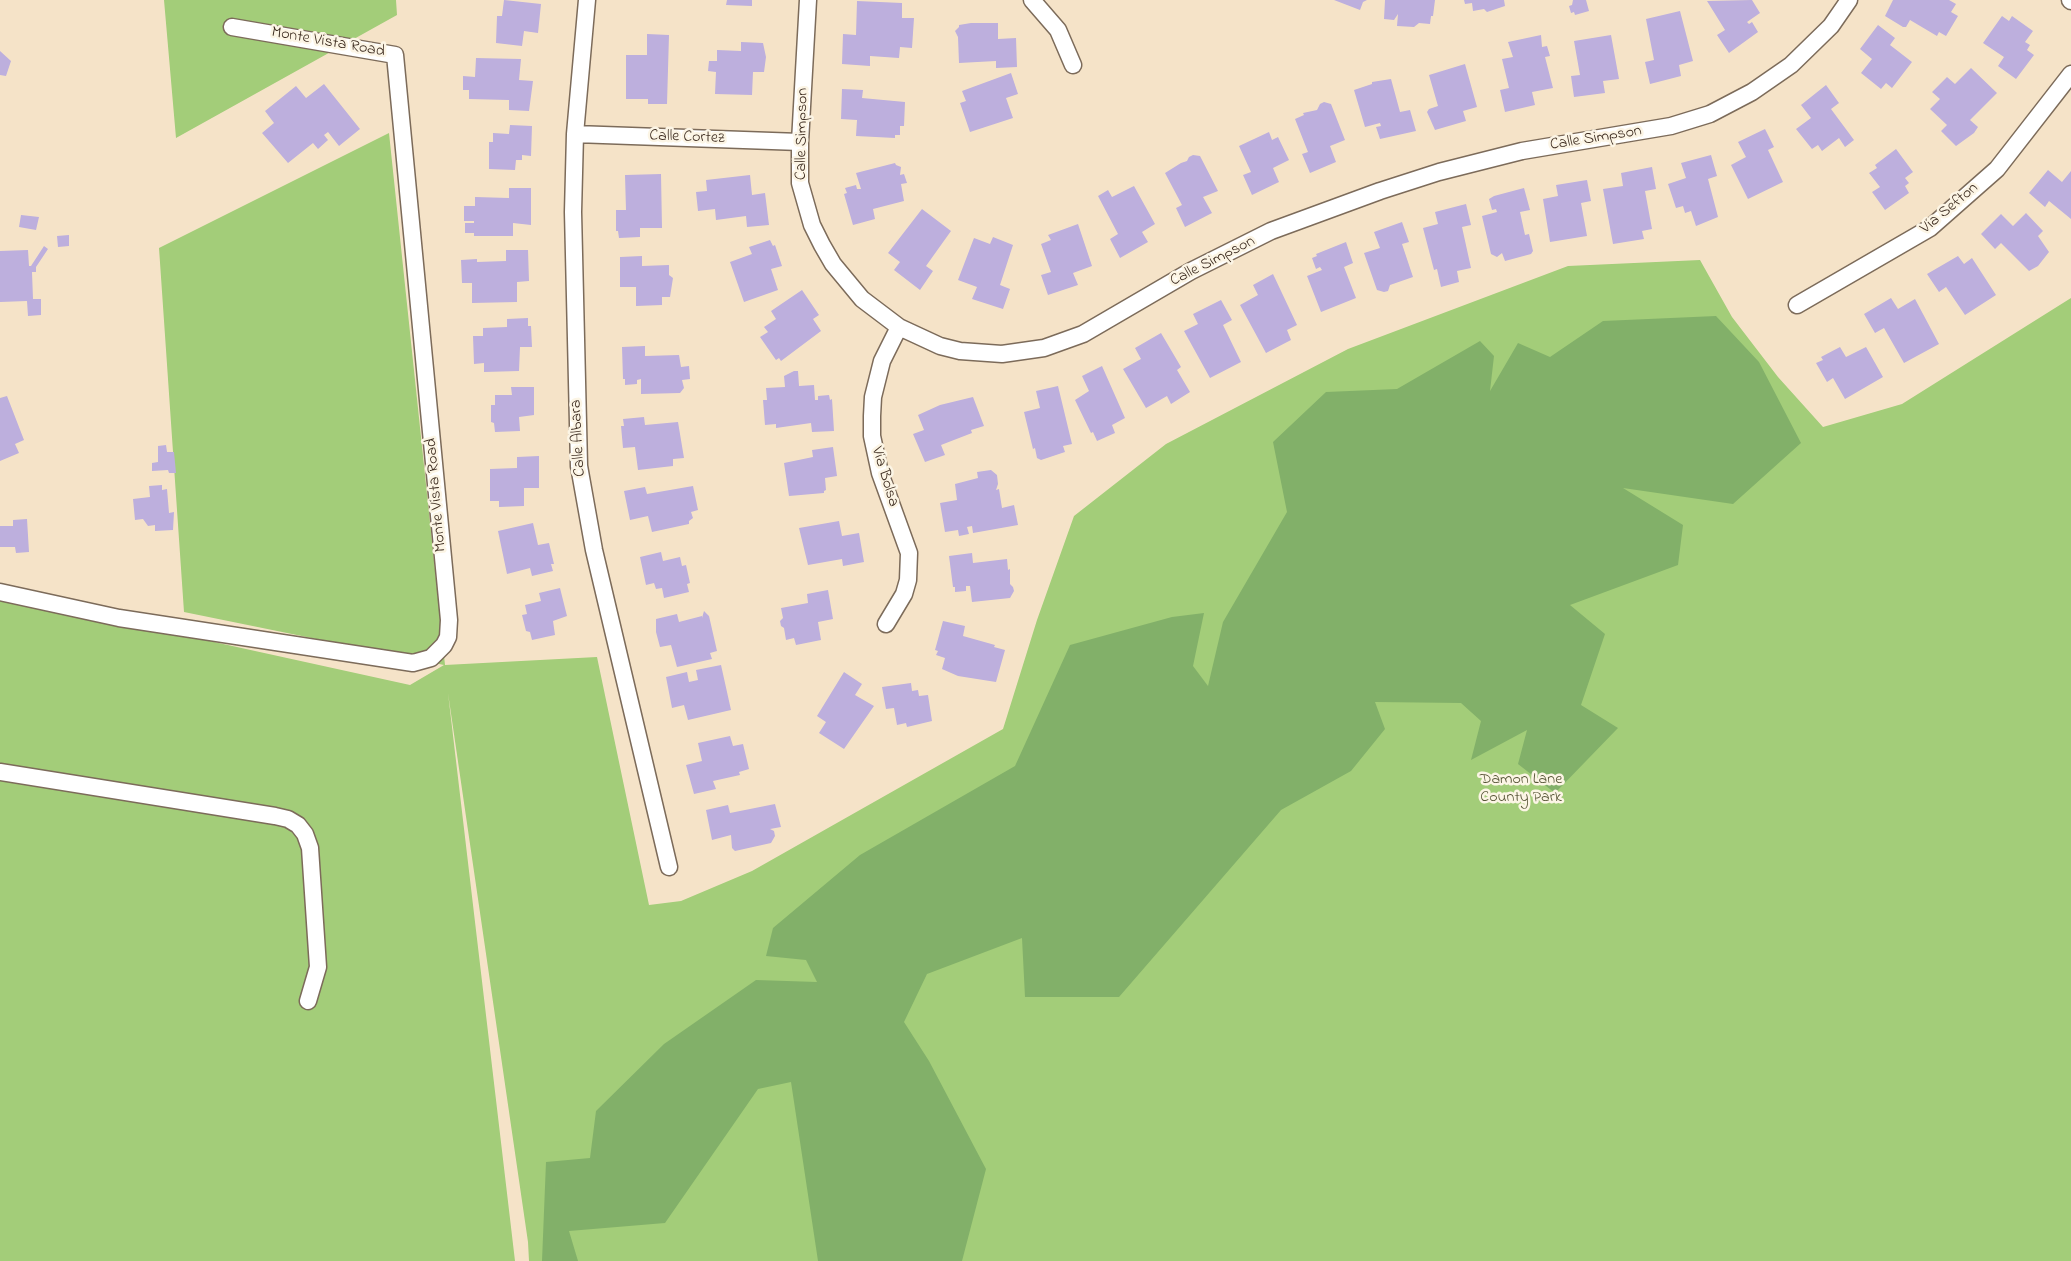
<!DOCTYPE html>
<html>
<head>
<meta charset="utf-8">
<style>
	body { margin:0 }
	canvas { display:block; background:#f5e3c8 }
</style>
</head>
<body>
<canvas width="2071" height="1261"></canvas>
<script>
const g = document.querySelector('canvas').getContext('2d');
g.lineJoin = 'round';
function paint(path, color) {
  g.fillStyle = color;
  g.fill(path, 'evenodd');
}
function toPath(rows) {
  const path = new Path2D();
  for (const r of rows) {
    path.moveTo(r[0], r[1]);
    for (let i = 2; i < r.length; i += 2) path.lineTo(r[i], r[i + 1]);
  }
  return path;
}
function trace(path, color, width, dash) {
  g.strokeStyle = color;
  g.lineWidth = width;
  g.lineCap = dash ? 'butt' : 'round';
  g.setLineDash(dash || []);
  g.stroke(path);
}
function label(font, color, halo, rows, align = 'center') {
  g.font = font + ' "Indie Flower",sans-serif';
  g.lineWidth = 5;
  g.setLineDash([]);
  g.textBaseline = 'middle';
  g.strokeStyle = halo;
  g.fillStyle = color;
  for (const [text, x, y, turn = 0] of rows) {
    g.save();
    g.translate(x, y);
    g.rotate((+turn || 0) * Math.PI / 180);
    g.textAlign = isNaN(turn) ? turn : align;
    if (halo) g.strokeText(text, 0, 0);
    g.fillText(text, 0, 0);
    g.restore();
  }
}
paint(toPath([
	[164,0,396,0,397,15,176,138],
	[389,133,445,665,597,657,649,905,681,901,752,871,1003,729,1037,620,1074,516,1166,444,1348,349,1568,266,1700,260,1732,317,1778,377,1823,427,1902,404,2071,298,2071,1261,529,1261,528,1242,448,693,515,1261,0,1261,0,595,410,685,444,665,184,612,159,248]
]), '#a3cd79');
paint(toPath([
	[1716,316,1759,362,1801,443,1733,504,1623,488,1683,525,1678,565,1570,605,1605,634,1581,705,1618,728,1555,793,1518,764,1527,730,1471,760,1481,721,1461,703,1375,702,1385,729,1351,771,1281,810,1119,997,1025,997,1022,938,927,974,904,1022,929,1061,986,1169,962,1261,818,1261,791,1082,758,1089,665,1223,569,1231,578,1261,542,1261,546,1162,590,1158,596,1111,664,1044,756,980,817,982,806,960,766,956,773,928,860,855,1015,766,1070,645,1172,617,1204,613,1193,666,1208,686,1223,622,1287,512,1273,442,1326,392,1397,389,1480,341,1494,356,1490,391,1518,343,1550,357,1603,321]
]), '#82b069');
paint(toPath([
	[504,0,541,4,538,33,524,31,522,46,496,43,497,16,502,16],
	[727,0,752,0,752,6,726,5],
	[1334,0,1367,0,1363,2,1360,10],
	[1385,0,1435,0,1433,16,1431,16,1430,24,1419,23,1414,27,1397,26,1398,14,1394,20,1384,19],
	[1464,0,1504,0,1505,6,1487,12,1484,9,1473,11,1472,3,1465,4],
	[1573,0,1586,0,1589,11,1575,15,1574,12,1571,13,1569,6,1572,5],
	[1752,0,1760,13,1747,22,1749,24,1752,22,1758,32,1729,53,1717,35,1725,30,1707,1],
	[1893,0,1949,0,1956,4,1951,12,1958,16,1946,36,1939,32,1937,36,1910,20,1906,27,1903,27,1885,16],
	[857,1,902,3,902,18,914,18,912,48,900,47,899,58,870,56,870,66,842,64,843,34,856,35],
	[1680,11,1693,61,1679,65,1681,76,1650,84,1645,62,1654,60,1646,19],
	[2002,16,2009,21,2012,16,2033,31,2025,42,2030,45,2027,50,2034,55,2016,79,1998,66,2004,57,1983,43],
	[971,23,998,23,998,39,1016,38,1017,67,996,68,996,61,959,63,958,37,955,31,959,27,959,25],
	[1878,25,1895,38,1890,45,1912,62,1892,88,1886,83,1881,89,1861,73,1872,59,1860,49],
	[647,34,669,35,667,104,648,104,648,99,626,99,626,55,647,55],
	[1541,35,1542,47,1547,46,1550,56,1545,57,1553,88,1532,92,1535,105,1505,112,1500,90,1509,88,1502,59,1513,57,1508,42],
	[1611,35,1619,79,1603,81,1605,93,1574,97,1571,76,1580,75,1574,41],
	[741,42,763,43,766,57,764,72,753,72,752,95,715,94,716,72,708,71,709,61,717,61,717,50,741,51],
	[0,51,11,61,6,76,0,75],
	[476,58,521,59,519,80,533,81,529,111,509,110,509,100,469,99,469,90,463,90,463,76,475,77],
	[1465,64,1477,107,1463,111,1466,121,1435,130,1427,112,1429,109,1438,106,1429,75],
	[1971,68,1997,93,1970,120,1978,127,1974,133,1956,146,1941,131,1947,125,1930,109,1940,99,1932,92,1947,77,1955,84],
	[1011,73,1018,94,1006,98,1013,118,970,132,960,103,966,101,962,91],
	[1391,79,1400,112,1410,110,1416,131,1380,139,1376,127,1381,126,1380,123,1365,127,1354,90,1372,84,1372,82],
	[324,84,360,129,339,146,328,132,324,135,328,140,318,149,313,143,288,163,262,133,274,123,265,111,296,86,306,98],
	[1826,85,1839,103,1831,109,1854,140,1845,147,1839,138,1822,151,1818,145,1812,149,1796,129,1811,118,1801,105],
	[842,89,863,90,862,98,905,102,904,126,900,126,900,135,895,135,895,138,856,136,857,120,841,119],
	[1324,102,1331,104,1345,140,1330,146,1336,162,1310,173,1302,154,1308,152,1295,119,1304,115,1303,113,1317,110,1320,104],
	[510,125,532,126,531,156,522,155,522,160,516,160,515,170,489,169,489,142,493,142,493,133,509,134],
	[1765,129,1774,147,1768,150,1783,182,1748,199,1731,165,1746,157,1738,142],
	[1269,132,1272,140,1278,137,1289,160,1273,168,1279,182,1252,195,1243,175,1251,172,1239,146],
	[1896,149,1913,172,1905,178,1909,183,1905,186,1909,193,1885,210,1872,192,1880,187,1869,173,1877,168,1875,165],
	[1193,155,1200,156,1218,191,1203,197,1212,213,1185,227,1176,208,1182,205,1165,173,1181,163,1187,161,1189,157],
	[1711,155,1717,176,1708,179,1718,217,1696,226,1691,211,1685,213,1683,206,1676,208,1668,184,1686,178,1681,163],
	[895,163,896,165,901,167,900,175,904,174,907,183,901,184,904,201,873,209,875,219,853,225,844,194,847,193,845,188,856,185,857,189,861,189,856,173],
	[1652,167,1656,189,1645,191,1652,229,1642,231,1644,239,1613,244,1603,189,1623,186,1621,173],
	[2048,170,2062,182,2071,171,2071,219,2049,201,2045,207,2029,193],
	[661,174,662,228,640,228,640,237,619,238,618,231,616,231,616,210,626,210,625,175],
	[750,175,752,195,765,193,769,225,747,227,746,216,716,220,715,209,698,211,696,192,707,191,706,180],
	[1587,180,1591,201,1581,203,1587,236,1550,242,1543,199,1558,196,1556,185],
	[1134,186,1155,224,1142,232,1148,242,1120,258,1110,239,1118,234,1098,196,1108,190,1112,197],
	[509,188,531,188,531,225,513,223,513,236,474,236,474,233,465,233,465,223,474,223,474,221,464,221,464,206,475,206,475,197,509,198],
	[1524,188,1530,210,1520,212,1525,235,1529,234,1533,251,1531,254,1505,261,1502,253,1497,257,1491,254,1482,216,1497,212,1496,209,1492,210,1489,199,1494,196],
	[1466,204,1471,225,1462,227,1471,268,1457,271,1459,282,1441,287,1437,269,1434,270,1423,228,1438,224,1435,212],
	[922,209,951,231,926,266,933,271,920,290,894,270,900,262,888,253],
	[2026,213,2043,231,2038,236,2049,252,2038,266,2029,271,2001,243,1995,249,1981,234,2001,214,2013,226],
	[21,215,39,217,36,230,19,227],
	[1402,222,1409,242,1402,244,1413,277,1390,285,1388,291,1384,292,1377,290,1364,253,1380,248,1374,232],
	[1078,224,1092,266,1073,273,1078,285,1048,295,1041,275,1051,272,1041,244,1051,240,1048,235],
	[69,235,69,246,58,247,57,236],
	[993,237,1013,245,1000,285,1010,289,1003,309,972,299,977,287,958,280,974,238,990,244],
	[770,240,773,246,775,245,782,266,771,269,778,290,744,302,730,262,752,254,749,247],
	[1346,242,1353,263,1344,267,1356,298,1321,312,1307,276,1322,270,1320,267,1316,269,1312,258,1317,256,1316,254],
	[44,246,48,249,36,267,36,272,32,272,33,299,41,299,41,315,28,316,27,301,0,302,0,251,28,250,29,266,31,266],
	[506,250,528,250,529,281,517,282,517,302,472,303,472,283,462,283,461,260,477,259,477,262,506,261],
	[642,256,642,266,669,265,669,275,673,278,670,297,662,297,662,305,636,306,636,287,620,287,620,257],
	[1958,256,1964,264,1972,258,1996,295,1965,315,1946,287,1939,292,1927,274],
	[1273,274,1297,325,1287,330,1291,340,1266,353,1240,305,1258,295,1253,285],
	[802,290,819,315,813,319,821,331,781,361,779,358,776,360,760,337,768,332,764,327,776,319,771,311],
	[1891,298,1898,309,1915,299,1939,344,1904,363,1884,328,1875,333,1864,314],
	[1221,300,1232,320,1223,325,1241,362,1210,378,1184,331,1198,324,1193,314],
	[528,318,528,326,531,326,532,347,520,347,519,371,484,372,484,363,474,364,473,336,483,336,483,328,507,327,507,319],
	[1161,333,1181,367,1177,370,1190,392,1171,404,1167,396,1146,408,1123,369,1141,359,1135,348],
	[645,346,645,356,679,355,681,367,689,366,690,379,682,380,684,388,680,393,641,394,641,379,637,380,637,384,625,385,625,379,623,379,622,347],
	[1840,347,1846,357,1866,347,1883,377,1845,399,1833,378,1827,382,1816,363,1823,360,1821,357],
	[1102,366,1125,418,1112,425,1115,433,1097,441,1093,432,1091,433,1075,400,1089,391,1082,376],
	[794,371,798,371,799,386,814,385,815,400,818,400,818,396,829,395,830,400,832,399,834,431,812,432,811,423,776,428,776,424,765,425,763,400,767,400,766,388,785,387,784,376],
	[1058,386,1072,444,1063,446,1065,452,1041,460,1037,458,1035,448,1033,449,1024,412,1040,408,1036,391],
	[511,387,534,387,534,415,519,417,520,431,495,432,494,423,491,422,491,405,495,405,495,395,512,395],
	[7,396,24,440,15,444,19,453,0,461,0,398],
	[973,397,984,426,971,430,972,433,941,445,945,455,925,462,913,434,924,430,918,415,940,405],
	[644,417,645,425,678,422,684,458,673,459,673,466,638,470,635,447,623,448,621,426,624,426,623,419],
	[166,445,167,452,174,452,176,473,169,473,168,470,152,471,152,463,158,462,158,446],
	[833,447,837,476,825,478,826,490,824,491,824,493,789,496,784,463,813,457,812,450],
	[539,456,539,488,524,488,524,506,499,507,499,501,490,501,490,469,517,468,517,457],
	[991,470,997,475,998,484,996,490,999,489,1002,508,1014,505,1018,525,973,533,972,526,967,527,969,534,959,536,958,530,945,532,940,503,957,500,955,484,978,478,977,472],
	[162,485,162,490,167,489,169,513,174,512,173,530,155,531,155,525,148,526,143,519,135,520,133,499,150,497,149,486],
	[693,486,698,510,691,512,693,518,689,521,689,524,652,532,648,516,630,520,624,491,645,487,647,494],
	[27,519,29,552,16,553,15,547,0,547,0,526,13,526,13,520],
	[839,521,842,536,859,533,864,562,843,566,842,559,808,565,799,528],
	[533,523,538,545,549,543,554,564,551,564,553,571,532,576,530,568,507,574,498,531],
	[661,552,663,561,680,557,682,566,686,565,690,583,687,584,689,592,664,598,662,588,656,589,654,583,646,585,640,557],
	[972,553,973,563,1007,559,1008,570,1010,569,1010,584,1013,587,1014,591,1010,598,972,602,970,586,966,586,966,591,955,592,955,587,953,587,949,556],
	[560,588,567,616,553,621,555,635,532,640,530,632,526,631,522,615,527,614,525,605,541,601,539,593],
	[828,590,833,619,818,622,821,640,796,645,794,638,786,640,784,628,781,626,780,621,783,618,781,608,808,603,807,594],
	[704,611,709,616,717,651,710,653,712,659,677,667,671,645,660,647,656,632,656,619,677,614,679,622,702,616,702,618],
	[943,621,965,626,963,636,995,645,994,647,1005,650,996,682,958,676,942,669,945,658,936,655,938,651,935,650],
	[721,665,731,710,688,720,684,705,672,708,666,677,687,672,689,682,698,680,696,670],
	[844,672,862,684,855,695,874,706,844,749,819,733,826,722,817,716],
	[911,683,912,691,918,690,919,696,928,695,932,721,907,727,906,723,897,725,894,708,886,709,882,687],
	[730,736,733,746,743,744,749,769,739,772,740,775,713,781,716,789,694,794,686,765,702,761,698,743],
	[775,804,781,827,770,829,774,831,775,836,771,843,735,851,732,848,731,835,712,840,706,810,728,805,730,813]
]), '#bdafdd');
const minor = toPath([
	[587,0,575,134,573,212,579,466,594,550,669,867],
	[808,0,800,142,800,183,812,225,822,245,833,264,862,299,899,327,940,346,960,351,1002,354,1044,348,1083,334,1191,271,1271,231,1380,191,1439,172,1522,151,1671,126,1710,114,1752,92,1791,65,1831,26,1849,0],
	[1032,0,1058,30,1073,65],
	[2070,0,2071,1],
	[575,134,800,142],
	[1797,305,1930,228,1997,169,2071,74],
	[0,592,119,618,413,663,431,658,444,645,448,637,449,620,395,55,232,27],
	[886,624,904,594,908,580,909,553,880,473,872,436,872,416,873,397,882,361,899,327],
	[0,772,275,816,288,819,298,825,305,834,310,848,318,967,308,1001]
]);
trace(minor, '#7c6b5a', 19);
trace(minor, '#fff', 16);
label('16px', '#3b2a1e', '#fcf5e5', [
	["Monte Vista Road",328,43,10],
	["Calle Simpson",803,134,-89],
	["Calle Cortez",687,138,2],
	["Calle Simpson",1596,139,-9],
	["Via Sefton",1950,209,-40],
	["Calle Simpson",1213,262,-27],
	["Calle Albara",579,438,-93],
	["Via Bolsa",884,477,73],
	["Monte Vista Road",437,495,-95]
]);
label('16px', '#555335', '#fcf5e5', [
	["Damon Lane",1521,780],
	["County Park",1521,798]
]);
</script>
</body>
</html>
